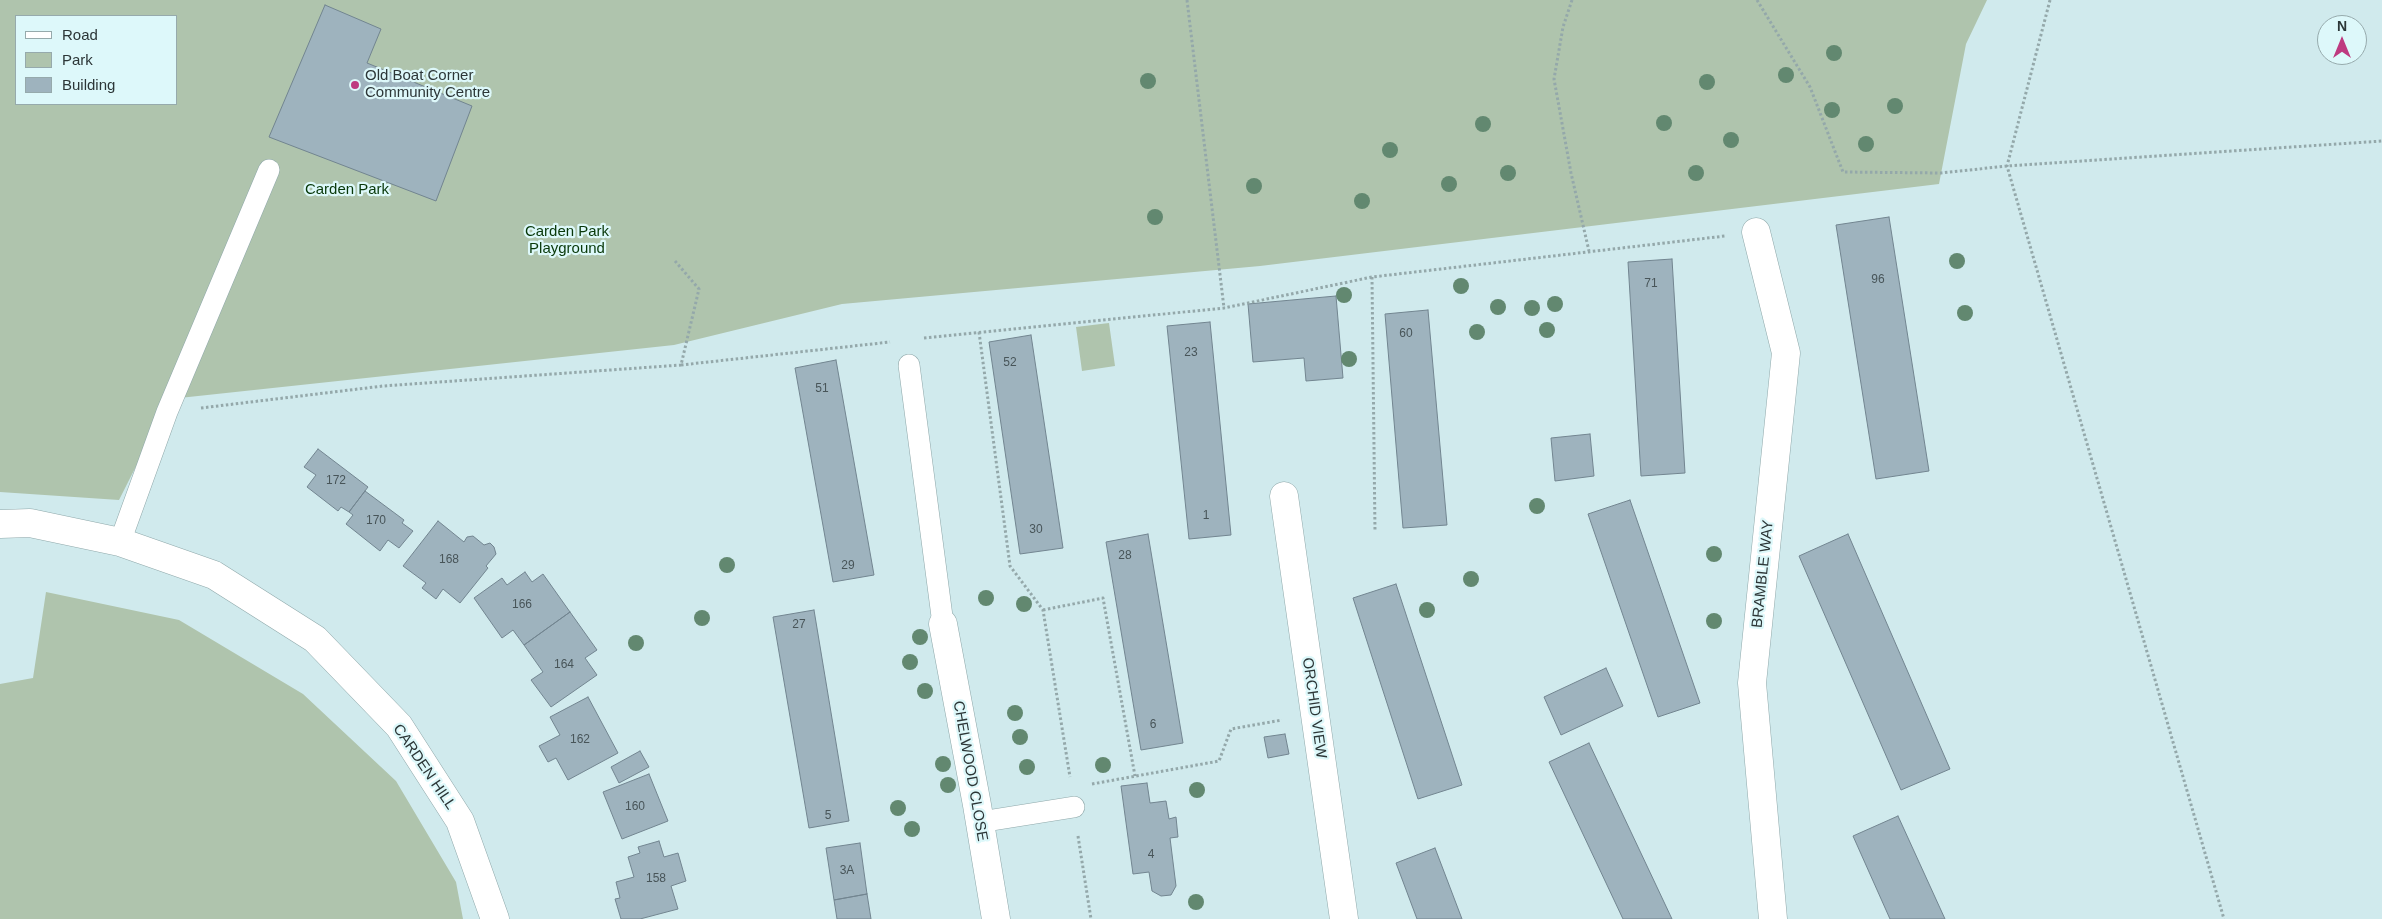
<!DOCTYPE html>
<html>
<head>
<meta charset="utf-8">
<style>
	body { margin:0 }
	#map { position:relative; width:2382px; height:919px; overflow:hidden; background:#d0eaed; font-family:Arial,sans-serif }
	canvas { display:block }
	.legend { position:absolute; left:15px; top:15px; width:162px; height:90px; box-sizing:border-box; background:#ddf8fa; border:1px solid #96aaac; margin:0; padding:6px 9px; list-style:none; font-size:15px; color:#2c3637 }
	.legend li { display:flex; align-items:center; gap:10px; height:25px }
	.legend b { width:25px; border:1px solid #96aaac }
	.north { position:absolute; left:2317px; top:15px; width:50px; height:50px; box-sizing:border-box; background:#ddf8fa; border:1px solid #96aaac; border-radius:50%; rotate:0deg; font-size:14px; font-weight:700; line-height:20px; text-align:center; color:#2c3637 }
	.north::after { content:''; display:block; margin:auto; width:18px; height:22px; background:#be3a80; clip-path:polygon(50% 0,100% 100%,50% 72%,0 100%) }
</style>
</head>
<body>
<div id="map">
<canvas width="2382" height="919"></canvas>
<ul class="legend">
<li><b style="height:6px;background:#fff"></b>Road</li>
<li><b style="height:14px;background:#afc4ad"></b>Park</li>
<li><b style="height:14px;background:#9eb3be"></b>Building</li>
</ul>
<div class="north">N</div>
</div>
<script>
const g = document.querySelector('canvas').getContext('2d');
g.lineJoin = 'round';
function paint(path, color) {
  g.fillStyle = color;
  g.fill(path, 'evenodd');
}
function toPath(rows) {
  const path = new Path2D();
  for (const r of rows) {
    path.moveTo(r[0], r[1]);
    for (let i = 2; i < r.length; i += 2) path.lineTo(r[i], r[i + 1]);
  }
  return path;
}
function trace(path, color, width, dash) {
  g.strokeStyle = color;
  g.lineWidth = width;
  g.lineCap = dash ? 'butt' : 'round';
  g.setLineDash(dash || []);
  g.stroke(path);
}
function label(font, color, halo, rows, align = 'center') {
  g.font = font + ' Arial,sans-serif';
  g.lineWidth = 4.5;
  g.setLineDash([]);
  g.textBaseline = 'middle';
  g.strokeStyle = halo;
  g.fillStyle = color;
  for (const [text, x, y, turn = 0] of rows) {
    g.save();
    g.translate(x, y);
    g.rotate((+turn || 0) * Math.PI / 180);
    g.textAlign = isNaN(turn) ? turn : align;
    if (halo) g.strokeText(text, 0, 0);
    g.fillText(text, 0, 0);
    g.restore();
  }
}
paint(toPath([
	[0,0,1987,0,1966,44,1939,184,1260,266,842,304,674,345,170,399,119,500,0,492],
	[16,16,176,16,176,104,16,104],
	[1109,323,1115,366,1082,371,1076,327],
	[46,592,179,620,303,694,396,781,456,882,463,919,0,919,0,684,33,678]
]), '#afc4ad');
const building = toPath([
	[325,5,381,29,367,63,472,106,436,201,269,137,325,5],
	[1889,217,1929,471,1876,479,1836,225,1889,217],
	[1672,259,1685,473,1641,476,1628,262,1672,259],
	[1336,296,1343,378,1306,381,1304,358,1253,362,1248,304,1336,296],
	[1428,310,1447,525,1403,528,1385,314,1428,310],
	[1210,322,1231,535,1189,539,1167,326,1210,322],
	[1031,335,1063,548,1020,554,989,342,1031,335],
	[836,360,874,575,833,582,795,368,836,360],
	[1590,434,1594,476,1555,481,1551,438,1590,434],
	[318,449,368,487,349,512,341,507,338,511,307,487,316,475,304,467,318,449],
	[365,491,404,520,402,523,413,531,399,548,388,540,380,551,346,524,353,515,349,512,365,491],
	[1630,500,1700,703,1658,717,1588,514,1630,500],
	[438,521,464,542,467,537,473,536,484,545,490,543,494,547,496,554,486,566,488,568,460,603,443,589,436,599,422,588,426,583,403,566,438,521],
	[1148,534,1183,743,1141,750,1106,542,1148,534],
	[1848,534,1950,769,1901,790,1799,556,1848,534],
	[525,572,532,582,543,574,570,612,524,645,513,630,502,638,474,598,502,578,507,585,525,572],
	[1396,584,1462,785,1418,799,1353,598,1396,584],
	[814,610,849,821,809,828,773,617,814,610],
	[570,612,597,650,585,658,597,675,551,707,531,680,543,672,524,645,570,612],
	[1606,668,1623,706,1561,735,1544,697,1606,668],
	[588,697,618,753,568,780,556,758,548,762,539,746,560,735,550,717,588,697],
	[1285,734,1289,754,1268,758,1264,737,1285,734],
	[1589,743,1672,919,1623,919,1549,762,1589,743],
	[640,751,649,767,619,783,611,767,640,751],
	[649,774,668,821,622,839,603,792,649,774],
	[1147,783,1150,803,1166,801,1169,819,1176,817,1178,837,1170,838,1176,886,1171,895,1161,896,1152,891,1149,872,1133,874,1121,786,1147,783],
	[1898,816,1945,919,1890,919,1853,836,1898,816],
	[659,841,664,857,678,853,686,881,671,886,678,909,640,919,621,919,615,899,620,898,616,882,634,877,628,857,640,853,638,847,659,841],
	[860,843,867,894,834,900,826,848,860,843],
	[1435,848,1462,919,1417,919,1396,863,1435,848],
	[867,894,871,919,837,919,834,900,867,894]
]);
paint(building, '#9eb3be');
trace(building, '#728590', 1);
const lane = toPath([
	[909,365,943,624],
	[120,542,167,412,269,170],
	[980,822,1074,807]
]);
const street = toPath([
	[1756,232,1786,353,1752,683,1773,919],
	[1284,496,1344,919],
	[0,524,30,523,120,542,214,575,315,639,399,726,460,821,495,919],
	[943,624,977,805,996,919]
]);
trace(lane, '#8fa8aa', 22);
trace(street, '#8fa8aa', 29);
trace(toPath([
	[1187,0,1224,308],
	[1572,0,1563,27,1554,79,1571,173,1589,251],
	[1757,0,1810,87,1843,172,1941,173,2007,166,2382,141],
	[2050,0,2007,166,2224,919],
	[675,261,699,289,681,365,890,342],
	[1372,277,1375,532],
	[979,332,1010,566,1043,610,1070,777],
	[924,338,1224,308,1372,277,1725,236],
	[201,408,383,386,681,365],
	[1043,610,1103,598,1135,776],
	[1092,784,1219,761,1231,729,1282,720],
	[1078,836,1091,919]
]), '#94a8aa', 3, [2.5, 2.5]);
trace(lane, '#fff', 21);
trace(street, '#fff', 28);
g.fillStyle = '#628870';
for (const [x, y] of [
	[1834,53],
	[1786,75],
	[1148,81],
	[1707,82],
	[1895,106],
	[1832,110],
	[1664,123],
	[1483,124],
	[1731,140],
	[1866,144],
	[1390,150],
	[1508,173],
	[1696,173],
	[1449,184],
	[1254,186],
	[1362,201],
	[1155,217],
	[1957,261],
	[1461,286],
	[1344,295],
	[1555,304],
	[1498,307],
	[1532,308],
	[1965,313],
	[1547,330],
	[1477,332],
	[1349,359],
	[1537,506],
	[1714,554],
	[727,565],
	[1471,579],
	[986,598],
	[1024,604],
	[1427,610],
	[702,618],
	[1714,621],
	[920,637],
	[636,643],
	[910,662],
	[925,691],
	[1015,713],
	[1020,737],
	[943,764],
	[1103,765],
	[1027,767],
	[948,785],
	[1197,790],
	[898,808],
	[912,829],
	[1196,902]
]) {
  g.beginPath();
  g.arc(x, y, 8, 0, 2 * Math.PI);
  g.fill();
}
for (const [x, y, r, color] of [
	[355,85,5,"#be3a80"]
]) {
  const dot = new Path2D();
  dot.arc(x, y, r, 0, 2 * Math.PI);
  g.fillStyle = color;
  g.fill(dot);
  trace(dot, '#ddf8fa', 2);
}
label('12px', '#485559', null, [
	["96",1878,280],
	["71",1651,284],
	["60",1406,334],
	["23",1191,353],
	["52",1010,363],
	["51",822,389],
	["172",336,481],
	["1",1206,516],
	["170",376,521],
	["30",1036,530],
	["28",1125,556],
	["168",449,560],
	["29",848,566],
	["166",522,605],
	["27",799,625],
	["164",564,665],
	["6",1153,725],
	["162",580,740],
	["160",635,807],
	["5",828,816],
	["4",1151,855],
	["3A",847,871],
	["158",656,879]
]);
label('15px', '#2c3637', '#ddf8fa', [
	["Old Boat Corner",365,76],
	["Community Centre",365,93]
], 'left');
label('15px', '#083809', '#ddf8fa', [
	["Carden Park",347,190],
	["Carden Park",567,232],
	["Playground",567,249]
]);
label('15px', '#2c3637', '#ddf8fa', [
	["BRAMBLE WAY",1763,574,-84],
	["ORCHID VIEW",1314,708,82],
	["CARDEN HILL",424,767,56],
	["CHELWOOD CLOSE",970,771,80]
]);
</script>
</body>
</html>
